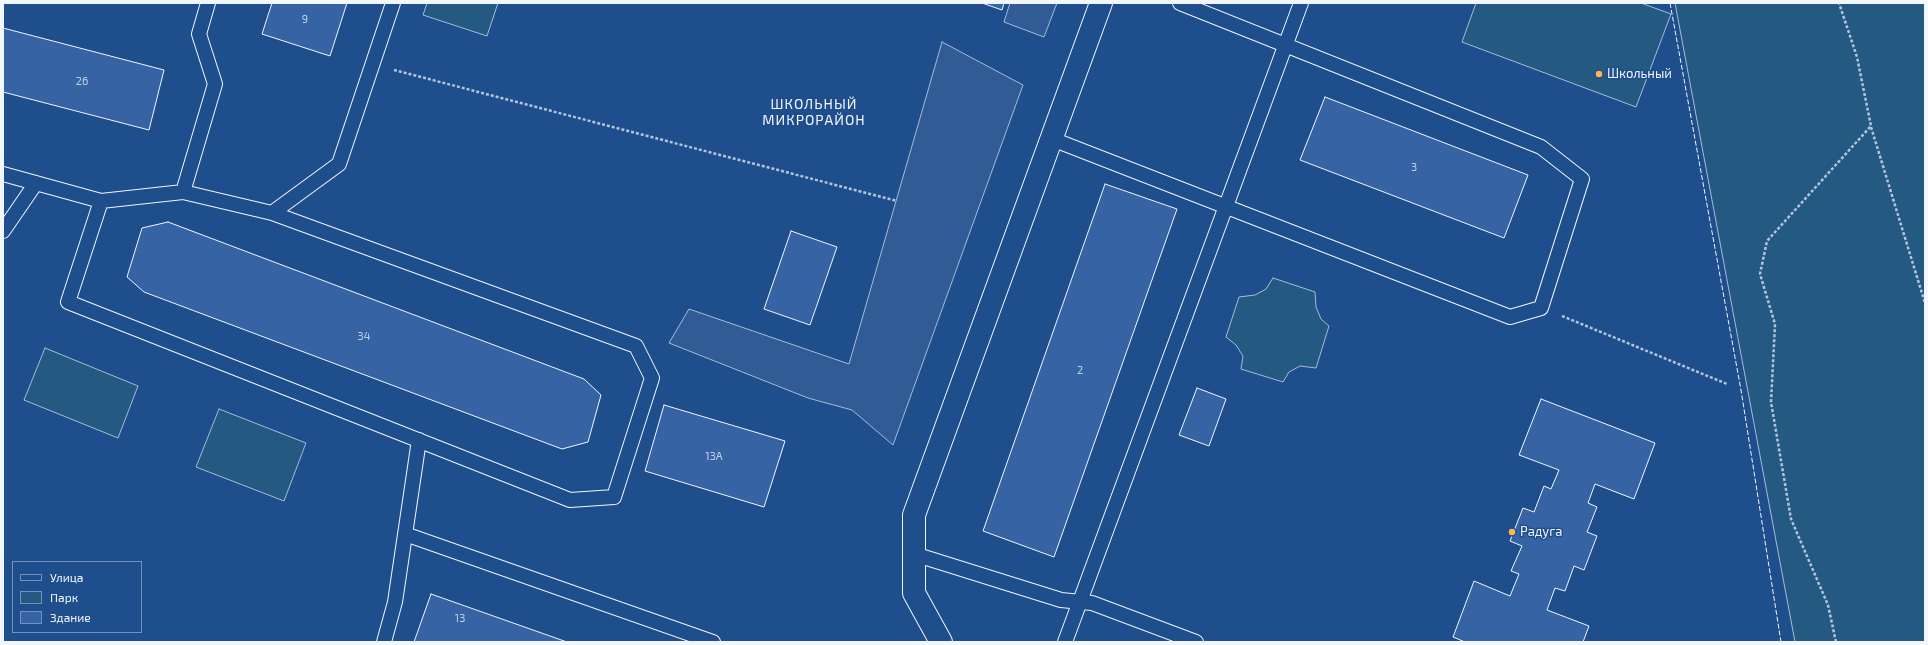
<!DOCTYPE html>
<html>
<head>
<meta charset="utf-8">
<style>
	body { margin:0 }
	#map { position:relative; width:1928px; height:645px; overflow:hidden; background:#1f4e8c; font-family:"Exo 2",sans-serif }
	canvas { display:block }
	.frame { position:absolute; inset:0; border:4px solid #f2f6ff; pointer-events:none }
	.legend { position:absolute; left:12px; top:561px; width:130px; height:72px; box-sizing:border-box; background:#1f4e8c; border:1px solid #7391ba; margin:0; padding:5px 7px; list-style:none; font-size:12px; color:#f2f6ff }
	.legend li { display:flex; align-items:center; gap:8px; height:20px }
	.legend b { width:20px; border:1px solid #7391ba }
</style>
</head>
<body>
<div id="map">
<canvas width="1928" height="645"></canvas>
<div class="frame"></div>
<ul class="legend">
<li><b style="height:5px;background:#1f4e8c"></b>Улица</li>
<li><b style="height:11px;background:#245a82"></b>Парк</li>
<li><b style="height:11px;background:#3563a3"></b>Здание</li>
</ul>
</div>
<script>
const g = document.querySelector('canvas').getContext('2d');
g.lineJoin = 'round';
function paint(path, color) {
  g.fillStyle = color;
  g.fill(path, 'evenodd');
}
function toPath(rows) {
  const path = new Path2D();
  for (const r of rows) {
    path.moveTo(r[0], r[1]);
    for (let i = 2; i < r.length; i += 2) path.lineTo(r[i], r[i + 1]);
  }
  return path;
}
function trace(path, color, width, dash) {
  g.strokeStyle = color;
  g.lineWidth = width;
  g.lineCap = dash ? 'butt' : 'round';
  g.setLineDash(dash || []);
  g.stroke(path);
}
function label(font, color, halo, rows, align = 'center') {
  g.font = font + ' "Exo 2",sans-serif';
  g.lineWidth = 3;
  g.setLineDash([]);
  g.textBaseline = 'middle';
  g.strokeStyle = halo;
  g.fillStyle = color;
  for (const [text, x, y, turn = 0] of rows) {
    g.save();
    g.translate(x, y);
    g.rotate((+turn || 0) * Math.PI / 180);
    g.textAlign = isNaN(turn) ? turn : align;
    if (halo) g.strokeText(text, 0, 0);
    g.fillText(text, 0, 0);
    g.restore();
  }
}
const green = toPath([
	[427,3,498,3,487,36,423,15,427,3],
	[1476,3,1641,3,1671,14,1636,107,1462,42,1476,3],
	[1675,3,1925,3,1925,642,1795,642,1675,3],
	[1273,278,1315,292,1316,307,1321,319,1329,326,1316,368,1300,366,1289,372,1283,382,1241,369,1243,356,1236,345,1226,337,1239,297,1255,295,1266,289,1273,278],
	[45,348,138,386,118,438,24,400,45,348],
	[219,409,306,443,284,501,196,467,219,409]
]);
paint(green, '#245a82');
trace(green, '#a8bbd7', 1);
const parking = toPath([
	[1010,3,1057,3,1044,37,1004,22,1010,3],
	[942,42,1023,85,893,445,852,410,808,398,669,343,689,309,849,364,942,42]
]);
paint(parking, '#305b95');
trace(parking, '#a8bbd7', 1);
const building = toPath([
	[272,3,347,3,330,56,262,34,272,3],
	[982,3,1004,3,1002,10,982,3],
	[3,28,164,70,149,130,3,92,3,28],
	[1325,97,1528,175,1504,238,1300,160,1325,97],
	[1105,184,1177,209,1054,557,983,531,1105,184],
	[168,222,584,379,601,395,588,442,562,449,144,292,127,277,142,228,168,222],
	[791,231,837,247,810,325,764,309,791,231],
	[1197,388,1226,399,1209,446,1179,435,1197,388],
	[1541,399,1655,443,1634,499,1595,484,1588,503,1597,507,1587,532,1597,536,1584,570,1574,566,1565,591,1555,588,1547,610,1589,626,1583,642,1465,642,1453,637,1474,581,1510,596,1519,574,1511,571,1522,546,1510,541,1523,508,1534,512,1544,486,1551,489,1559,470,1519,455,1541,399],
	[664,405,785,441,764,507,645,471,664,405],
	[431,594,567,642,414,642,431,594]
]);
paint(building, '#3563a3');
trace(building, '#f2f6ff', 1);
const service = toPath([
	[1052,139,1510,317,1541,308,1582,179,1541,147,1180,3],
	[3,174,101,201,183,192,272,213,636,346,652,378,614,497,570,500,68,302,101,201],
	[183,192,215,84,199,34,208,3],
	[272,213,339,164,393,3],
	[3,231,36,183],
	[405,534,713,642],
	[914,554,1061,600,1092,603,1196,642],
	[384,642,395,602,419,440],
	[1065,642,1301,3]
]);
const minor = toPath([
	[941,642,914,593,914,515,1101,3]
]);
trace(service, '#f2f6ff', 16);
trace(minor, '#f2f6ff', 24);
trace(toPath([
	[394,70,897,201],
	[1871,127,1925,303],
	[1562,316,1727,384],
	[1836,642,1828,605,1791,519,1771,402,1775,324,1760,274,1767,241,1871,126,1857,57,1839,3]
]), '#b3c4dc', 2.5, [3, 2]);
trace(service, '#1f4e8c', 14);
trace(minor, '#1f4e8c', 22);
trace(toPath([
	[1670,3,1741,390,1781,642]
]), '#f2f6ff', 1, [5, 2]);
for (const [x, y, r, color] of [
	[1599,74,4,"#ffb74d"],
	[1512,532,4,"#ffb74d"]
]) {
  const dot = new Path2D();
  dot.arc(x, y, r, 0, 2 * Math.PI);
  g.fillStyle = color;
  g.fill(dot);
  trace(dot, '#1f4e8c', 1.5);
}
label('11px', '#c3d1e8', null, [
	["9",305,19],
	["26",82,81],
	["3",1414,167],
	["34",364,336],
	["2",1080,370],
	["13А",714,456],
	["13",460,618]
]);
label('13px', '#f2f6ff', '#1f4e8c', [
	["Школьный",1607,74],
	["Радуга",1520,532]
], 'left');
g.letterSpacing = '1px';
label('14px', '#f2f6ff', '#1f4e8c', [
	["ШКОЛЬНЫЙ",814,104],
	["МИКРОРАЙОН",814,120]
]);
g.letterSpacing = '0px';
</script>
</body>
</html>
